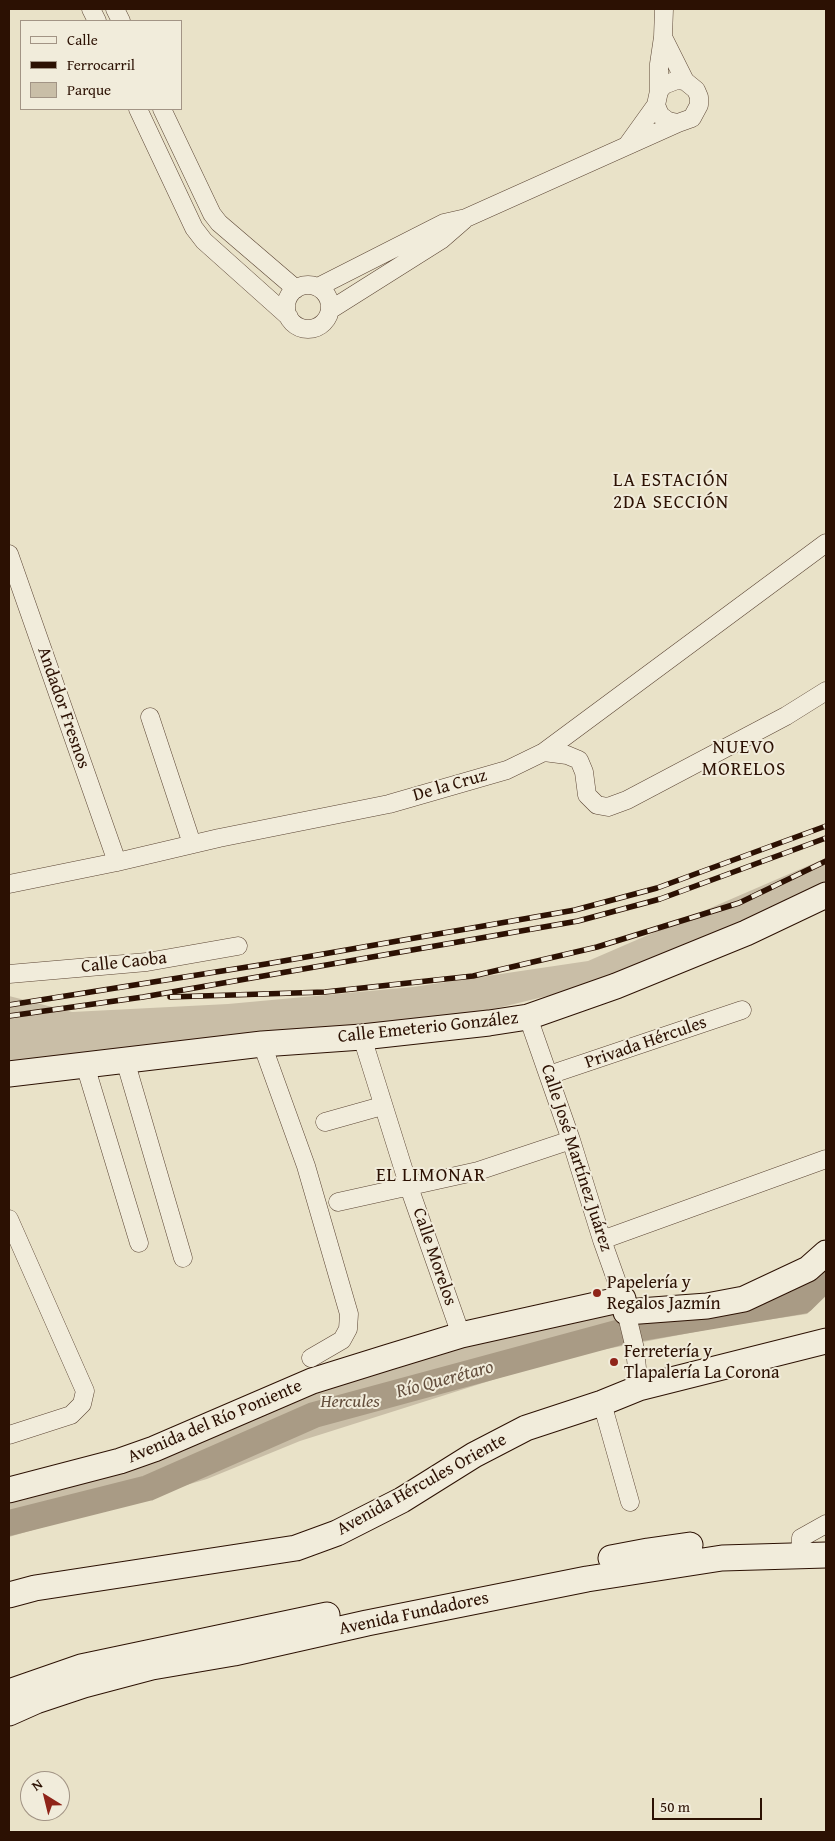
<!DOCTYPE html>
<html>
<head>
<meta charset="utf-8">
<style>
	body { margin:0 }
	#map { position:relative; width:835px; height:1841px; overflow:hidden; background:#e9e2c8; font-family:"Gentium Book Plus",serif }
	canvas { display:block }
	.frame { position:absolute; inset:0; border:10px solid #2c1103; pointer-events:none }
	.legend { position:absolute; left:20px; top:20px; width:162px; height:90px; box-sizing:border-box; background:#f1ecdb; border:1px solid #a29485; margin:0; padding:6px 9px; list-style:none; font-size:15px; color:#2c1103 }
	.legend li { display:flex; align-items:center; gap:10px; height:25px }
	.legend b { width:25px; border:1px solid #a29485 }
	.north { position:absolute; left:20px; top:1771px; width:50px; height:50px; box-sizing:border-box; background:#f1ecdb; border:1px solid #a29485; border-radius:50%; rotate:324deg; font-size:14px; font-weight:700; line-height:20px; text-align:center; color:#2c1103 }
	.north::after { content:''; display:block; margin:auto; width:18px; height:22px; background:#8f2418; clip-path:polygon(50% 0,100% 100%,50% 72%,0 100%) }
	.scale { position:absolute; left:652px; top:1798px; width:110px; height:22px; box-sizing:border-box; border:2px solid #2c1103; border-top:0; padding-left:6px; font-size:15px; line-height:18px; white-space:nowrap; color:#2c1103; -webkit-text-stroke:4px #f1ecdb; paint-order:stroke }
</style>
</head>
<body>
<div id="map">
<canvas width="835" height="1841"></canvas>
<div class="frame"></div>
<ul class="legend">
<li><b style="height:6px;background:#f1ecdb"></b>Calle</li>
<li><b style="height:6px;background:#2c1103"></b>Ferrocarril</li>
<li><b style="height:14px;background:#c9bea7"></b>Parque</li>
</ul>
<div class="north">N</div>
<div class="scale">50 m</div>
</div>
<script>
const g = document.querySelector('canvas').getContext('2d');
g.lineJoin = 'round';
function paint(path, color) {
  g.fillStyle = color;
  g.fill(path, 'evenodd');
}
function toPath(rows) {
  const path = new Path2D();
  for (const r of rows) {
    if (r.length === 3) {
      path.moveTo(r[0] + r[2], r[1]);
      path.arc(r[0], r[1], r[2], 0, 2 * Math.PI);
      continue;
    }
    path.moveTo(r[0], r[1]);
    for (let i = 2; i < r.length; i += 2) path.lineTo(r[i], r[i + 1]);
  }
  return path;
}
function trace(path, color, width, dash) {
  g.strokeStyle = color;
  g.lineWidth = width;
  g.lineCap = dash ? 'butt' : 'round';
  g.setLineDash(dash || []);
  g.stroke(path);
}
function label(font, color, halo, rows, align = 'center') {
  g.font = font + ' "Gentium Book Plus",serif';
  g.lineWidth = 4;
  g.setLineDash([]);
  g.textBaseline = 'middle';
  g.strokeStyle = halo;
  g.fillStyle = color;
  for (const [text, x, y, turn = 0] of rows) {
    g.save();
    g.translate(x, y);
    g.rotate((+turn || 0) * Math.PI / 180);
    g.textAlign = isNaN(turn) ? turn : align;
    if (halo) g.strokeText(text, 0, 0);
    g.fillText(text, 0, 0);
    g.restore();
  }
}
paint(toPath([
	[826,858,826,889,592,985,457,1018,9,1062,9,996,72,1012,228,1004,413,987,588,961],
	[826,1250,826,1296,807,1314,726,1326,565,1357,300,1441,207,1479,9,1537,9,1498,296,1396,367,1374,614,1305,767,1294]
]), '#c9bea7');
trace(toPath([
	[9,1523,148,1488,314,1415,624,1331,802,1301,826,1277]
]), '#a99b85', 26);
const street = toPath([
	[91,9,97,21],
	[115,9,121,21],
	[663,37,685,81],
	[659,91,659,64,663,37,664,9],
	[138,109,194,228,204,241,289,317],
	[162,109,212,214,219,223,296,289],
	[628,144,656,105,659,91,664,85,677,80,685,81,696,90,699,97,699,105,692,118,678,123,668,121,660,115,656,105],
	[308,307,22],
	[318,287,444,223,466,218,678,123],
	[330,310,441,240,464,220],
	[9,554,117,862],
	[150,717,192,844],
	[544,752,567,755,579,760,584,772,587,795,597,805,608,807,627,800,786,716,826,691],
	[9,884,117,862,219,838,389,804,507,770,544,752,826,543],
	[9,974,147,962,238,946],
	[528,1017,571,1140,602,1240,623,1299,635,1349,639,1388],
	[362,1037,409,1187,461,1335],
	[262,1044,306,1166,349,1314,348,1329,342,1340,311,1358],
	[125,1060,183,1258],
	[85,1065,139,1243],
	[549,1075,742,1010],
	[325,1122,382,1106],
	[338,1202,478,1171,571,1140],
	[9,1219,85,1391,82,1404,71,1415,9,1435],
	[602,1240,826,1159],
	[602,1403,630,1502],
	[800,1555,801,1538,826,1524]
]);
const secondary = toPath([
	[9,1074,262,1044,362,1037,489,1023,528,1017,616,986,746,933,826,895],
	[626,1312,707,1306,744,1299,808,1269,826,1253],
	[9,1490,120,1461,154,1449,312,1381,389,1357,461,1335,623,1299],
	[611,1558,648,1551,690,1545],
	[9,1595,35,1588,296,1548,337,1533,402,1500,474,1455,526,1428,602,1403,639,1388,826,1341],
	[9,1692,81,1667,327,1615],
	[9,1713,36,1701,84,1685,152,1667,234,1653,367,1623,587,1579,722,1558,826,1555]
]);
trace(street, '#5b4534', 19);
trace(secondary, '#2c1103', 27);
trace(street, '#f1ecdb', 18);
trace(secondary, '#f1ecdb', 25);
const rail = toPath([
	[170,997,325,992,473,976,597,947,739,903,826,861],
	[9,1005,266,964,575,910,657,888,826,826],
	[9,1016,143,997,578,921,660,899,826,838]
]);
trace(rail, '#2c1103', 5.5);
trace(rail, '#f1ecdb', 4, [11]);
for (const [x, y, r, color] of [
	[597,1293,5,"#8f2418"],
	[614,1362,5,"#8f2418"]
]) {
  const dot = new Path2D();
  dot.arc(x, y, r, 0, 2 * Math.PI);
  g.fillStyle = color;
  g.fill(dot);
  trace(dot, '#f1ecdb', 2);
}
label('18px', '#2c1103', '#f1ecdb', [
	["Andador Fresnos",63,708,71],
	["De la Cruz",450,786,-16],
	["Calle Caoba",124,963,-6],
	["Calle Emeterio González",428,1028,-6],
	["Privada Hércules",646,1043,-19],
	["Calle José Martínez Juárez",576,1158,72],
	["Calle Morelos",434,1257,71],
	["Avenida del Río Poniente",215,1422,-23],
	["Avenida Hércules Oriente",422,1485,-29],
	["Avenida Fundadores",414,1614,-12]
]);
label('18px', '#2c1103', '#f1ecdb', [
	["Papelería y",607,1283],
	["Regalos Jazmín",607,1304],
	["Ferretería y",624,1352],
	["Tlapalería La Corona",624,1373]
], 'left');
label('italic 18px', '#634e3c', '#f1ecdb', [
	["Hercules",350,1402]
]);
g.letterSpacing = '1px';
label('19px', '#2c1103', '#f1ecdb', [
	["LA ESTACIÓN",671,481],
	["2DA SECCIÓN",671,503],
	["NUEVO",744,748],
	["MORELOS",744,770],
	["EL LIMONAR",431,1176]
]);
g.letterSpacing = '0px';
label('italic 19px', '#644f3e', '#f1ecdb', [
	["Río Querétaro",445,1380,-15]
]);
</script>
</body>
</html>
